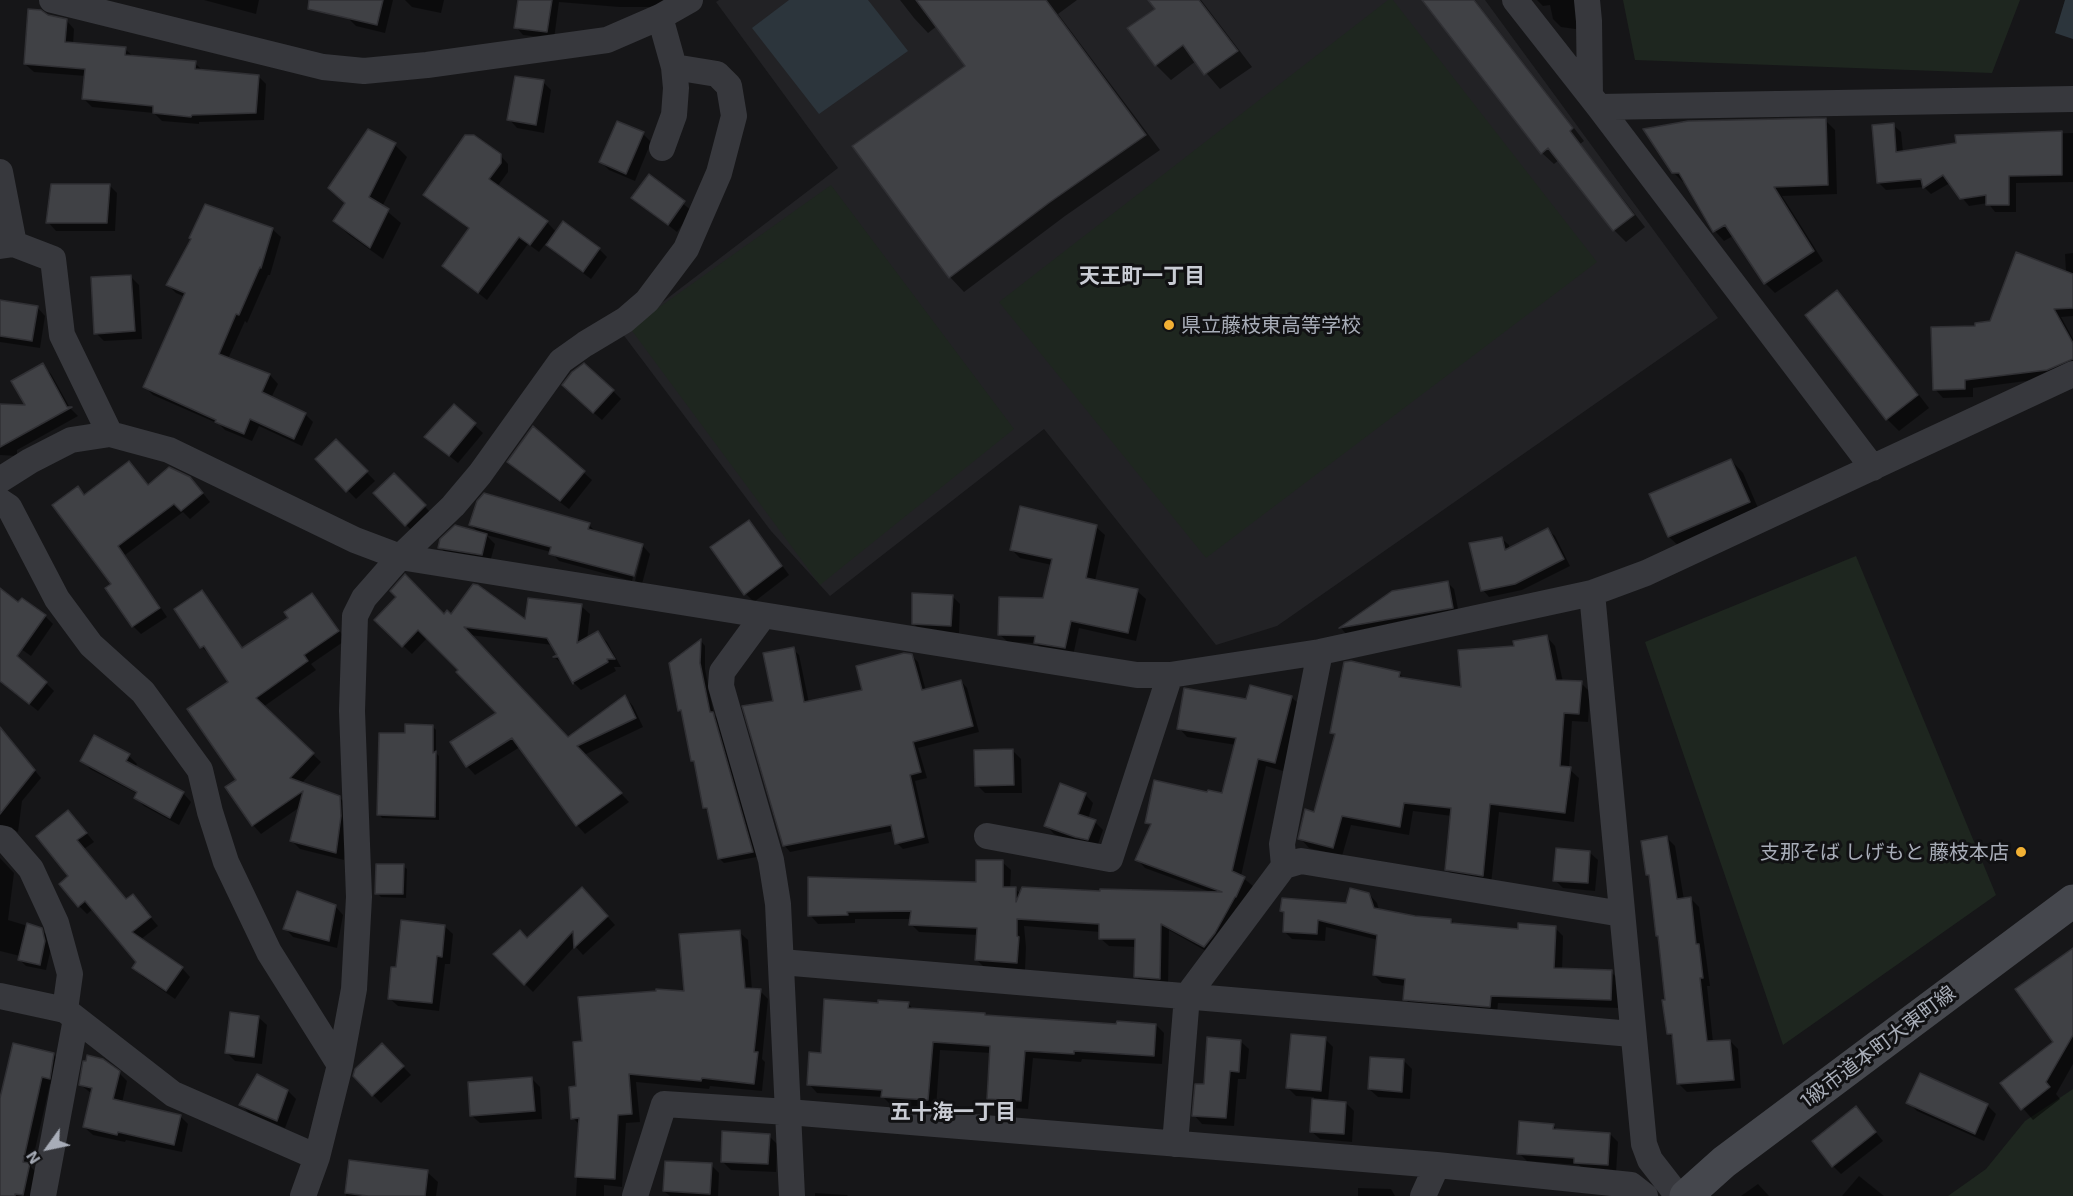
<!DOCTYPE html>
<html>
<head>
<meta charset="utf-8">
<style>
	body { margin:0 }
	#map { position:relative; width:2073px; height:1196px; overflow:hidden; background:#161618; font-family:"Exo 2",sans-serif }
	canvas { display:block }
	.north { position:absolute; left:18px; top:1118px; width:60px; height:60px; -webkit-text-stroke:4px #111113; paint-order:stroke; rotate:237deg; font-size:16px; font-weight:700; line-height:24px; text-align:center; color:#a8adb8 }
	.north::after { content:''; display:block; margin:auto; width:21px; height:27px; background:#a8adb8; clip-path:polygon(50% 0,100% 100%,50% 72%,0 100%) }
</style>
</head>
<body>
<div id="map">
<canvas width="2073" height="1196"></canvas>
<div class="north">N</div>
</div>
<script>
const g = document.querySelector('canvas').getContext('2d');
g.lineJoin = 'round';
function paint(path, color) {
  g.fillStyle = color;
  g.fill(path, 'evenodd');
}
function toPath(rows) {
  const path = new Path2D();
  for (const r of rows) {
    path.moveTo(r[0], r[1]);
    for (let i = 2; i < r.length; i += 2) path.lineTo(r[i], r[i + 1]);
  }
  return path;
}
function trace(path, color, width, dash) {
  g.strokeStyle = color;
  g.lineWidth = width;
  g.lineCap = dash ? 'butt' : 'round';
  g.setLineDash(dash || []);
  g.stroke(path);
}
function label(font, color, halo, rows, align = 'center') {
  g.font = font + ' "Exo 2","Noto Sans JP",sans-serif';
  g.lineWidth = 6;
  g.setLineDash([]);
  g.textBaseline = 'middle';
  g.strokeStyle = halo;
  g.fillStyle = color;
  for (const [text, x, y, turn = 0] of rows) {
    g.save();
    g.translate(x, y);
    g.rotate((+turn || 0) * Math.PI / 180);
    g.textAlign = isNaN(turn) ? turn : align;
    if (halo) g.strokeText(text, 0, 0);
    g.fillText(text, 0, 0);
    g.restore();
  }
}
paint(toPath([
	[719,0,1485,0,1718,318,1277,626,1216,645,1044,429,830,596,771,531,622,333,838,168,716,2]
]), '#222225');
paint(toPath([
	[1388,0,1393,0,1597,262,1206,558,999,302],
	[1623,0,2020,0,1992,73,1635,60],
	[831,185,1014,429,820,585,630,328],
	[1856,556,1996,895,1783,1045,1645,642],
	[2073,1089,2073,1196,1948,1196,1986,1169,2025,1121]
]), '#1e261f');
paint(toPath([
	[789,0,868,0,908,51,819,114,752,28],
	[2065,0,2073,0,2073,39,2055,33]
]), '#2c353c');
paint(toPath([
	[204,0,259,0,256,14],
	[352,0,393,0,385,33,356,26,348,18],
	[405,0,444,0,441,13,412,7],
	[519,0,664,0,664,7,619,7,559,2,554,39,523,35,516,27],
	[900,0,1077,0,1058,14,1160,150,1065,216,964,292,950,277,855,146,967,66,937,26,928,33,914,18],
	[1150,0,1201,0,1252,67,1220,89,1196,61,1171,80,1156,65,1157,9],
	[1424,0,1475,0,1584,141,1580,144,1645,227,1626,242,1614,230,1559,160,1554,164,1542,153],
	[1537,0,1580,0,1582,30,1561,27,1553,19,1550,5,1543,6],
	[48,16,66,20,74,29,73,45,125,49,134,57,195,63,204,72,258,76,266,84,264,120,199,122,199,124,162,121,154,113,92,107,84,99,86,76,34,72,25,64],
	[543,82,551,90,544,133,517,128,509,119],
	[1825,120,1835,130,1837,194,1782,196,1823,261,1775,293,1765,283,1733,236,1724,241,1715,231,1686,182,1683,182,1673,172],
	[1893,125,1901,132,1903,152,1957,145,1957,136,2073,133,2073,182,2016,183,2016,212,1995,212,1988,203,1969,206,1950,183,1931,194,1924,187,1886,190,1878,182],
	[643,134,651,142,635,181,609,170,601,162],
	[395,145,407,157,382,207,401,223,383,259,348,234,335,221],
	[500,155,508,164,508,172,497,187,547,222,557,233,599,249,607,257,591,279,556,253,546,243,539,252,528,244,487,300,444,266,470,230,425,194],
	[649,176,692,211,677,232,633,198],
	[109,185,117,193,115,231,56,231,48,222],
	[272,229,281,237,270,275,268,275,247,323,245,321,228,359,270,375,278,384,271,398,305,414,313,422,302,446,259,426,252,441,225,430,219,424,153,395,145,387,185,297,176,293,168,285],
	[2073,253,2073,316,2061,317,2073,339,2073,370,2056,377,1973,388,1973,397,1943,398,1935,389,1977,327,1991,322,2066,272,2065,254],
	[130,276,139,285,142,339,104,341,96,333],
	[1837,292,1850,305,1929,408,1899,431,1887,419],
	[0,301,37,307,45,316,40,348,0,342],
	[42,365,51,374,70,408,78,416,17,450,17,456,0,455,0,405,28,406],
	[613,391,621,399,602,420,572,394],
	[454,406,483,433,458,463,426,437],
	[533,428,592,480,569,509,517,470,509,462],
	[336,441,375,481,356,499,317,459],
	[1731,460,1743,473,1761,515,1682,549,1669,537],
	[129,462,149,486,198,487,210,502,190,519,183,512,125,555,167,617,141,634,133,626,113,584,78,488,86,496],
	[394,475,433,515,414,533,375,493],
	[749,522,757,530,789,575,754,602,746,594,712,548],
	[471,525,589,525,597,533,642,545,650,554,642,584,635,581,643,549,640,549,632,581,559,561,551,552,486,535,495,544,490,562,448,556,440,547,479,533],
	[1096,527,1105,535,1095,581,1137,591,1146,599,1136,641,1079,628,1073,656,1043,651,1036,643,1008,642,999,634,1044,600,1052,565,1020,558,1012,550],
	[1548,530,1555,536,1570,566,1522,590,1489,597,1483,590,1502,539,1509,545,1509,549],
	[1448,583,1454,589,1459,614,1346,634,1341,628,1392,592],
	[0,590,19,605,45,616,53,624,31,656,0,634],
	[202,592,210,600,243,649,291,618,312,595,320,603,346,640,311,664,316,670,263,707,321,762,301,784,339,797,348,806,349,825,344,860,300,849,292,841,300,807,261,834,253,825,238,781,230,682,211,654,210,655,202,647],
	[952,596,960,604,959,633,922,632,913,623],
	[581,606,590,614,587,640,598,633,607,642,621,667,614,667,616,671,581,690,574,683,564,665,555,658,559,656,553,645,469,635,568,739,625,697,633,706,643,727,584,755,629,802,585,834,577,825,520,747,475,775,467,766,452,742,498,713,461,670,428,637,412,654,376,620,444,616,527,622],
	[1546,636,1555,646,1563,682,1581,683,1590,692,1588,722,1572,721,1569,769,1579,778,1574,822,1499,812,1491,884,1455,878,1446,869,1452,816,1413,811,1409,835,1351,825,1342,856,1309,848,1300,838,1316,813,1336,736,1331,732,1399,673,1405,679,1463,689,1516,647],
	[701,641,705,646,705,669,714,715,718,719,757,857,724,863,719,858,710,813,704,808,696,764,692,760,683,714,679,710],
	[793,649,799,655,809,703,864,691,912,656,918,662,926,691,961,681,967,688,979,732,918,748,927,778,915,781,929,843,903,849,897,843,894,831,790,852,784,845,774,702],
	[0,675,46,683,54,691,38,711,7,686,0,679],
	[1291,697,1300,705,1283,771,1266,766,1241,876,1253,886,1245,905,1213,955,1169,930,1168,987,1144,985,1136,976,1136,947,1109,946,1100,938,1101,932,1024,926,1026,947,1025,970,985,968,977,960,978,935,919,932,911,924,912,919,855,919,855,923,818,924,810,915,977,884,1002,862,1011,870,1010,889,1015,889,1021,894,1213,893,1145,868,1137,859,1151,827,1147,822,1208,794,1223,794,1236,745,1187,737,1179,728,1247,701],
	[432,726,436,730,436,753,439,756,439,820,382,818,379,814,406,735],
	[94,737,129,756,137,764,135,768,183,793,191,802,179,825,144,806,136,798,138,794,90,769,82,760],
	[15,746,41,778,22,801,18,832,11,829,0,831,0,750],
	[1013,751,1021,759,1022,793,985,793,977,785],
	[1085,794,1093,803,1088,819,1095,822,1103,830,1097,847,1085,845,1054,834,1046,825],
	[76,820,94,842,84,849,126,901,133,896,158,926,140,940,182,968,190,977,175,999,142,976,134,968,137,962,93,909,87,914,79,906,71,876],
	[1667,838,1675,846,1684,900,1691,899,1699,907,1710,986,1707,986,1713,1042,1730,1041,1738,1049,1741,1088,1687,1092,1678,1083,1675,1040,1668,1033,1667,1001,1651,878,1648,874],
	[1589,852,1598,860,1595,891,1563,888,1555,880],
	[0,858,14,873,8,920,41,930,48,936,51,948,46,970,26,966,19,959,20,956,0,951],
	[403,866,407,869,406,898,381,897,377,893],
	[1369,894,1377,903,1379,910,1415,918,1451,920,1456,925,1520,930,1555,928,1563,936,1562,970,1611,972,1619,980,1618,1008,1498,1003,1497,1014,1413,1007,1405,999,1406,986,1382,983,1374,975,1378,940,1326,927,1325,941,1292,939,1284,931,1286,914,1282,910,1348,905],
	[590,897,615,925,583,955,575,946,533,992,495,954,527,940],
	[335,906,343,915,337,948,293,937,285,928],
	[444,926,453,934,450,964,445,964,439,1011,398,1006,389,998,397,969],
	[739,932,748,940,752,990,760,991,768,999,762,1059,765,1062,762,1091,710,1086,709,1089,636,1082,640,1122,626,1123,622,1187,604,1185,604,1196,576,1196,580,1125,573,1118,583,1043,686,993],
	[2073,949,2073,1064,2056,1094,2060,1099,2033,1120,2002,1084,2055,1042],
	[908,1003,914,1010,985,1015,987,1017,1118,1026,1156,1025,1164,1033,1162,1064,1082,1059,1081,1062,1033,1058,1028,1109,997,1107,988,1098,991,1053,940,1050,936,1108,891,1105,883,1097,817,1093,809,1084,822,1055,879,1004],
	[258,1017,267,1025,262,1064,235,1061,227,1053],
	[1325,1039,1333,1047,1328,1102,1346,1103,1354,1111,1352,1142,1320,1139,1311,1131,1314,1097,1296,1096,1288,1088],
	[1240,1041,1249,1049,1246,1079,1238,1079,1234,1126,1202,1124,1194,1115,1205,1086],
	[382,1045,411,1075,381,1103,354,1076],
	[54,1055,62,1063,58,1086,50,1084,31,1167,37,1173,32,1196,0,1196,0,1109],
	[1404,1061,1412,1069,1410,1099,1378,1097,1369,1089],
	[87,1063,119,1073,127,1081,122,1103,180,1116,188,1124,182,1152,126,1140,125,1142,93,1135,84,1127,92,1094,81,1085],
	[1920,1075,1987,1105,1996,1114,1984,1141,1917,1111,1908,1102],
	[532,1079,540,1087,542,1119,480,1123,471,1115],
	[288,1091,296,1099,285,1128,249,1113,241,1105],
	[1856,1108,1883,1141,1841,1174,1833,1166],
	[1553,1125,1558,1131,1610,1134,1618,1142,1616,1173,1584,1170,1579,1165,1527,1161,1519,1153],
	[769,1136,777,1144,776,1172,731,1170,722,1161],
	[351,1162,427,1172,438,1182,436,1196,346,1196],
	[711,1165,719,1173,718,1196,670,1196,664,1191],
	[1859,1176,1884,1196,1842,1196],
	[1758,1184,1769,1196,1741,1196],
	[1358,1188,1391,1189,1395,1196,1358,1196],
	[815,1193,847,1195,848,1196,815,1196]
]), '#0007');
const building = toPath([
	[309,0,383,0,377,25,308,9,309,0],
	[518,0,552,0,547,32,514,28,518,0],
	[916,0,1046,0,1146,135,1050,202,949,278,852,146,965,66,916,0],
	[1148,0,1199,0,1238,51,1204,75,1183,45,1155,66,1127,28,1155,9,1148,0],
	[1422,0,1474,0,1573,128,1570,131,1634,215,1613,231,1548,148,1541,154,1422,0],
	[28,9,41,10,48,15,67,19,65,42,126,47,125,55,196,61,195,69,259,75,256,113,192,115,191,117,153,113,153,106,82,99,85,69,24,64,28,9],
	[515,76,544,80,536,125,507,120,515,76],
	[1826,118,1828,185,1774,187,1814,251,1764,284,1725,225,1713,232,1679,173,1672,173,1643,129,1688,121,1826,118],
	[617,121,644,132,626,174,599,162,617,121],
	[1894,123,1896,152,1956,143,1955,135,2062,131,2062,175,2009,176,2009,205,1986,205,1986,195,1960,199,1943,175,1923,188,1921,179,1877,183,1872,125,1894,123],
	[368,129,396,143,369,197,389,209,370,248,333,221,345,203,328,188,368,129],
	[465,135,474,135,501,154,501,163,489,179,548,221,530,245,519,237,478,293,442,266,469,228,423,195,465,135],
	[649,174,685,201,668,225,631,198,649,174],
	[51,184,110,184,107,223,46,223,51,184],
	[205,204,273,228,261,268,260,267,239,315,236,314,219,354,270,374,262,392,306,413,294,439,250,419,244,434,215,422,216,420,143,387,185,293,166,285,191,239,189,238,205,204],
	[563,221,600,248,583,272,546,245,563,221],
	[2016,252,2073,274,2073,308,2054,309,2073,343,2073,359,2047,370,1965,380,1965,389,1933,390,1931,327,1975,326,1975,323,1990,321,2016,252],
	[131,275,135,331,94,334,91,277,131,275],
	[1837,290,1918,395,1886,420,1805,315,1837,290],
	[0,300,38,306,32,341,0,336,0,300],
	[43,363,67,407,72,407,0,447,0,404,25,405,11,381,43,363],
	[584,363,614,390,593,413,562,385,572,372,584,363],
	[454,404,476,423,449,456,424,437,454,404],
	[533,426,585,471,560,501,507,462,533,426],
	[336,439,368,471,346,492,315,459,336,439],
	[1731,459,1750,502,1668,537,1649,494,1731,459],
	[129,461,148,485,169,467,190,477,203,493,181,511,174,504,118,546,160,608,132,627,105,588,111,584,52,505,78,486,84,495,129,461],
	[394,473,426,505,405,526,373,493,394,473],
	[484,493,590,523,588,529,643,544,634,576,549,554,551,547,469,525,477,501,484,493],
	[1020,506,1097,525,1086,578,1138,589,1128,633,1071,621,1065,648,1034,643,1035,636,998,635,999,597,1043,598,1052,559,1010,550,1020,506],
	[749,520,782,566,744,595,710,547,749,520],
	[455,525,487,534,482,555,438,548,440,539,455,525],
	[1548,528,1564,559,1515,584,1481,591,1469,543,1502,537,1505,550,1548,528],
	[405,574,444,614,447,610,451,614,473,584,478,585,525,619,528,598,582,604,577,643,598,631,615,659,607,659,608,662,573,682,573,684,558,657,553,657,557,655,547,638,464,627,568,737,625,695,636,718,577,746,622,793,576,826,512,738,466,767,450,742,496,713,456,672,458,670,418,630,402,647,374,620,396,597,390,591,405,574],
	[1448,581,1453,608,1339,628,1392,591,1448,581],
	[0,588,18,602,22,598,46,615,17,656,47,682,29,704,0,681,0,588],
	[202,590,242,648,288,618,284,612,312,593,339,631,304,655,308,661,256,698,314,753,290,778,340,796,341,816,336,853,290,841,303,791,252,826,225,787,236,780,187,709,228,682,204,646,200,648,174,609,202,590],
	[912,593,953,595,951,626,912,624,912,593],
	[1547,635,1556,680,1582,681,1579,714,1564,713,1560,766,1571,767,1565,813,1490,804,1483,876,1445,870,1451,808,1404,803,1400,827,1342,816,1333,848,1298,839,1305,809,1314,812,1335,734,1330,733,1344,662,1351,661,1400,672,1399,677,1461,687,1458,650,1514,646,1513,641,1547,635],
	[701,639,700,663,710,712,713,712,753,852,718,859,707,808,703,808,694,761,691,761,681,710,678,711,669,663,701,639],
	[794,647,804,702,862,690,856,666,904,653,912,654,922,690,961,680,973,726,913,742,921,772,910,775,924,837,895,844,891,825,783,846,742,706,773,701,763,653,794,647],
	[1250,685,1292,696,1275,763,1258,759,1232,871,1245,877,1236,897,1235,897,1215,933,1204,947,1161,924,1160,979,1134,977,1135,939,1099,939,1099,924,1017,919,1017,936,1019,937,1017,963,975,960,977,928,909,925,911,911,847,912,848,915,808,916,808,877,976,882,976,860,1003,860,1003,887,1016,887,1016,902,1022,887,1100,891,1100,889,1222,892,1135,860,1151,824,1145,823,1154,780,1207,792,1208,790,1222,793,1236,738,1177,729,1184,688,1246,699,1250,685],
	[405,724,433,725,433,753,436,751,435,817,377,815,379,733,405,733,405,724],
	[0,727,35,770,0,814,0,727],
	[94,735,130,754,126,761,184,792,170,818,134,798,137,792,80,761,94,735],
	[1013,749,1014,785,975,786,974,750,1013,749],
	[1060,783,1086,793,1078,814,1096,820,1088,840,1075,837,1044,826,1060,783],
	[68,810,87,833,77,840,126,899,133,894,151,917,132,932,183,967,166,991,132,968,136,962,85,901,78,907,59,884,68,876,36,836,68,810],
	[1667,836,1677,899,1691,897,1696,944,1699,944,1703,978,1700,978,1707,1041,1730,1040,1734,1080,1677,1084,1672,1034,1667,1034,1662,1000,1665,1000,1658,936,1656,936,1649,875,1646,875,1641,841,1667,836],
	[1556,848,1590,851,1588,883,1553,881,1556,848],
	[376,864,404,864,403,894,375,894,376,864],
	[582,887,608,916,574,948,573,931,524,985,493,954,520,930,527,938,582,887],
	[1350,888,1369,893,1374,908,1415,916,1451,919,1451,923,1518,929,1518,923,1556,926,1554,968,1612,970,1611,1000,1491,996,1490,1007,1403,1000,1405,979,1373,975,1377,935,1318,920,1317,934,1283,932,1284,912,1280,911,1282,898,1346,903,1350,888],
	[297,891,336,905,329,941,283,929,297,891],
	[401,920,445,925,442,957,437,956,432,1003,388,999,391,967,396,967,401,920],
	[27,923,42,928,45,941,40,965,18,960,27,923],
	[740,930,745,988,761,989,754,1052,758,1052,754,1084,702,1078,701,1081,629,1074,632,1114,618,1115,615,1179,575,1177,579,1118,571,1119,569,1087,576,1086,573,1042,582,1041,578,997,656,991,656,989,684,991,679,934,740,930],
	[2073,948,2073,1035,2046,1082,2050,1087,2021,1110,2000,1083,2053,1042,2015,989,2073,948],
	[824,999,878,1003,878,1000,909,1002,908,1008,985,1013,985,1015,1116,1024,1117,1021,1156,1024,1154,1056,1074,1051,1074,1054,1025,1051,1021,1101,987,1099,990,1046,933,1042,928,1100,881,1097,882,1090,807,1085,809,1052,821,1053,824,999],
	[230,1012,259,1016,254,1057,225,1053,230,1012],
	[1291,1034,1326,1037,1321,1091,1286,1088,1291,1034],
	[1207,1037,1241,1040,1239,1072,1230,1071,1226,1118,1192,1116,1195,1084,1204,1084,1207,1037],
	[13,1043,54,1053,50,1079,42,1077,23,1162,30,1163,23,1195,15,1194,15,1196,0,1196,0,1098,13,1043],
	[382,1043,404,1066,372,1096,353,1076,355,1069,382,1043],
	[87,1055,103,1059,120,1071,113,1099,181,1115,174,1145,118,1132,117,1135,83,1127,92,1088,79,1085,83,1061,86,1061,87,1055],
	[1370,1057,1404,1059,1402,1092,1368,1089,1370,1057],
	[1920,1073,1988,1104,1975,1134,1906,1103,1920,1073],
	[257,1074,288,1090,277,1121,239,1105,257,1074],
	[532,1077,535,1111,470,1116,468,1082,532,1077],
	[1312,1099,1346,1102,1344,1134,1310,1132,1312,1099],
	[1856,1106,1876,1132,1832,1167,1812,1141,1856,1106],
	[1519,1121,1554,1124,1553,1129,1610,1133,1608,1165,1574,1163,1574,1158,1517,1154,1519,1121],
	[722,1131,770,1134,768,1164,721,1162,722,1131],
	[349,1160,428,1170,425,1196,368,1196,345,1193,349,1160],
	[665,1161,712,1163,710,1194,663,1191,665,1161]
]);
paint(building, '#404145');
trace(building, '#303034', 1.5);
trace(toPath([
	[52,0,323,67,364,71,427,65,607,40,660,17,690,0],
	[1515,0,1599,107,1873,468],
	[1587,0,1589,21,1590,95],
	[660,17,674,67,676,88,674,115,662,148],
	[1599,107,2073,99],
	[0,172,14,244],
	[0,246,14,244,53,259,62,335,110,434],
	[0,480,30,461,71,440,110,434,169,450,355,540,400,557,1137,675,1170,675,1320,652,1592,593,1646,573,2073,374],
	[0,501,9,507,57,599,91,645,143,692,200,770,210,812,226,862,269,952,340,1065],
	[1592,593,1644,1144,1650,1160,1678,1196],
	[763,616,722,672,721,686,771,860,778,904,792,1196],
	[987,836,1110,859,1170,675],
	[0,838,5,839,31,869,56,923,70,974,65,1010],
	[1284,866,1282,844,1320,652],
	[781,962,1632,1034],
	[0,996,65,1010,173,1094,317,1157],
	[1175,1144,1187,996,1284,866,1301,861,1622,914],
	[43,1196,76,1019],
	[303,1196,317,1157,340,1065,354,989,359,897,352,711,355,616,364,598,400,557,453,506,480,474,561,361,585,344,625,320,647,301,686,249,719,173,734,116,729,86,717,74,674,67],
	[635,1196,664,1104,788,1112,1437,1165,1631,1185,1645,1196],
	[1423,1196,1437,1165]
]), '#37383d', 26);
trace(toPath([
	[1686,1196,1724,1162,2073,901]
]), '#45474d', 33);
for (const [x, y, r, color] of [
	[1169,325,6,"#f2b134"],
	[2021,852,6,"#f2b134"]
]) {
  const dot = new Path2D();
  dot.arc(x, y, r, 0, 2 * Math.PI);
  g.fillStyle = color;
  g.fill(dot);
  trace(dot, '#111113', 2);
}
label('20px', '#a8adb8', '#111113', [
	["県立藤枝東高等学校",1181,325],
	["支那そば しげもと 藤枝本店",2009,852,"right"]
], 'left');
label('20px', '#a8adb8', '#111113', [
	["1級市道本町大東町線",1878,1047,-37]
]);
label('bold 21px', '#c9ccd4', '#111113', [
	["天王町一丁目",1142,276],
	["五十海一丁目",953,1112]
]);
</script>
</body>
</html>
